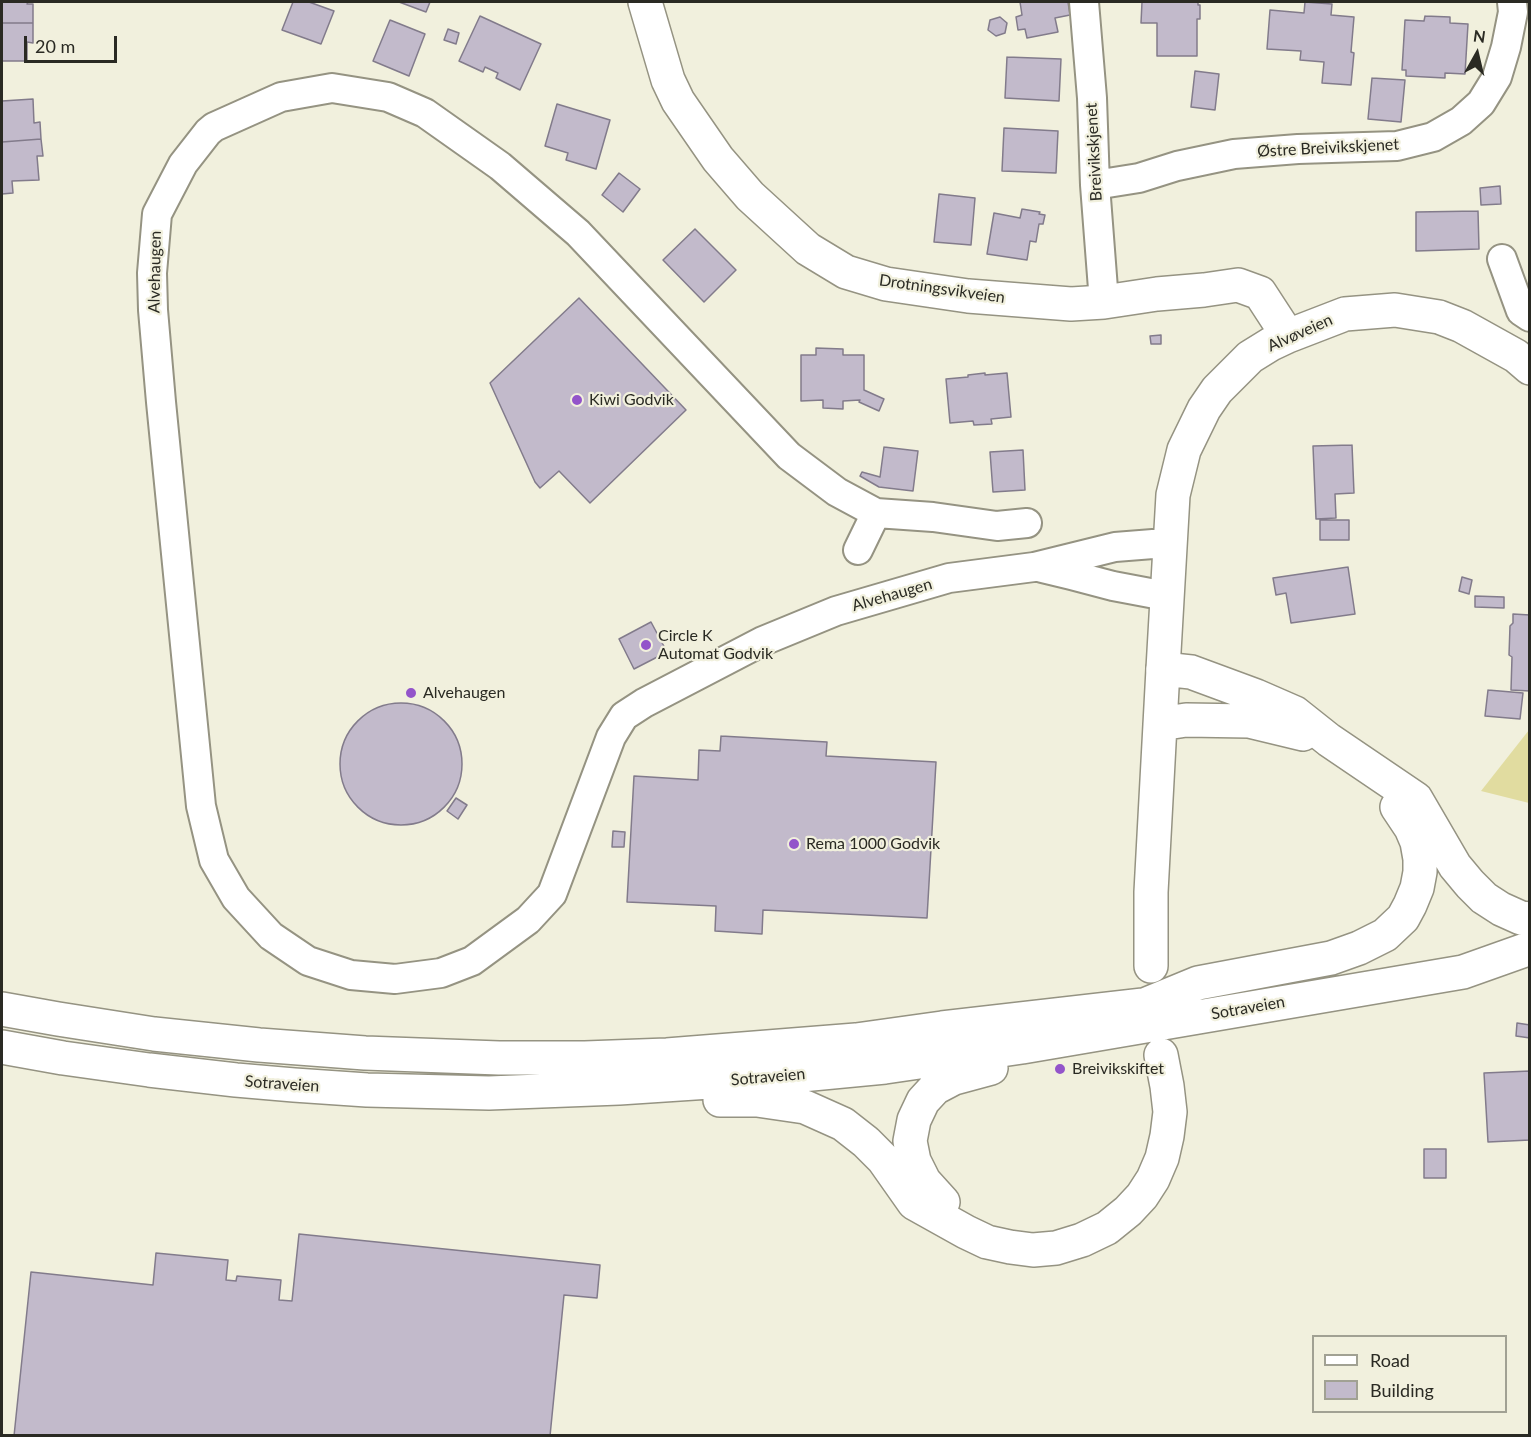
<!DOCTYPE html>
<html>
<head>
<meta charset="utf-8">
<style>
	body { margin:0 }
	#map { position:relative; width:1531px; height:1437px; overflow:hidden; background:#f1f0dd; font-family:Lato,sans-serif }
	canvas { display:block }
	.frame { position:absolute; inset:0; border:3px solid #2a2a23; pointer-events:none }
	.legend { position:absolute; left:1312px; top:1335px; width:195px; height:78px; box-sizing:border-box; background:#f1f0dd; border:2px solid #a1a193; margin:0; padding:8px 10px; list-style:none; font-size:18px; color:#2a2a23 }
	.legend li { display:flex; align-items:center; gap:12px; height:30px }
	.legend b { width:30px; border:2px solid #a1a193 }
	.north { position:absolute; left:1447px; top:24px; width:60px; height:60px; -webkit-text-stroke:4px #f1f0dd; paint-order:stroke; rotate:8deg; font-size:16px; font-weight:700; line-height:24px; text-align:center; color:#2a2a23 }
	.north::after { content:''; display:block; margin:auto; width:21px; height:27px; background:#2a2a23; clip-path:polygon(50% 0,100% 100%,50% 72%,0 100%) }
	.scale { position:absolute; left:24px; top:36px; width:93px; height:27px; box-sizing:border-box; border:3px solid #2a2a23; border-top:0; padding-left:8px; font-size:18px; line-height:21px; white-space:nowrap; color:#2a2a23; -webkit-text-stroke:4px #f1f0dd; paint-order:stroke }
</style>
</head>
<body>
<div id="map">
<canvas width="1531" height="1437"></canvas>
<div class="frame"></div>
<ul class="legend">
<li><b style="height:8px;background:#fff"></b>Road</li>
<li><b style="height:16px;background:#c2bacb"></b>Building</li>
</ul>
<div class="north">N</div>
<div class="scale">20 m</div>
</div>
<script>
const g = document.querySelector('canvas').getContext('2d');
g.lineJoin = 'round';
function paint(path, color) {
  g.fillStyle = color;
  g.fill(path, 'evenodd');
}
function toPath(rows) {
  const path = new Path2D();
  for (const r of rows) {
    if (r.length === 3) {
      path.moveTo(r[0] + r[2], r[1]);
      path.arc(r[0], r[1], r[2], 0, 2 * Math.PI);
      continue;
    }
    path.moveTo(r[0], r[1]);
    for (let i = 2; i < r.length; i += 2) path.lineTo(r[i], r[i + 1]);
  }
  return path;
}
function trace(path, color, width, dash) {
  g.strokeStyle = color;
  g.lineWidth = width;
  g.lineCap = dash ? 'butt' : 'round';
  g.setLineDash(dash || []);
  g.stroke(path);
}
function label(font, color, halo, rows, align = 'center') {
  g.font = font + ' Lato,sans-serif';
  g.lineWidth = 4.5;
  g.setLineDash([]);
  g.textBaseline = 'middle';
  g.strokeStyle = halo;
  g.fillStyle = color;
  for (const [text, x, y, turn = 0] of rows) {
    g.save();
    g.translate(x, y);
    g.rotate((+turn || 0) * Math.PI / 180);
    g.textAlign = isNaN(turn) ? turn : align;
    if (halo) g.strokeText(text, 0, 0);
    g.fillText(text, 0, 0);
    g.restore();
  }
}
paint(toPath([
	[1529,730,1529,803,1481,791]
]), '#e1dca0');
const building = toPath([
	[2,2,28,2,27,4,33,4,33,23,2,23,2,2],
	[293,2,309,2,334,11,321,44,282,30,293,2],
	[399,2,430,2,426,12,399,2],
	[1020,2,1068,2,1070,15,1055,18,1058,32,1027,38,1025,29,1018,30,1016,17,1022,15,1020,2],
	[1142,2,1198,2,1198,5,1200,5,1200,19,1197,19,1197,56,1157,56,1157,23,1141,23,1142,2],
	[1305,2,1332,4,1331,15,1354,17,1351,52,1354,53,1351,85,1322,83,1324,62,1300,60,1301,51,1267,49,1270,10,1304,13,1305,2],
	[480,16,541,44,520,90,496,78,498,73,485,67,483,72,459,61,480,16],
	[1425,16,1450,17,1450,23,1468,24,1465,74,1445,73,1445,78,1406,76,1406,70,1402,70,1405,20,1424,21,1425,16],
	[1000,17,1007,23,1005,33,996,36,988,30,990,20,1000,17],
	[390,20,425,34,409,76,373,61,390,20],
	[2,23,33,23,33,43,27,42,27,61,2,61,2,23],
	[448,29,459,33,456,44,444,40,448,29],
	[1007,57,1061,59,1059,101,1005,98,1007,57],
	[1195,71,1219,74,1215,110,1191,107,1195,71],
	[1372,78,1405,80,1401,122,1368,119,1372,78],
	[33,99,34,123,40,122,41,139,2,142,2,101,33,99],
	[557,104,610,120,596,169,566,160,568,153,545,146,557,104],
	[1004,128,1058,131,1056,173,1002,171,1004,128],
	[41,139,43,156,37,156,39,180,12,181,13,193,2,194,2,142,41,139],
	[619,173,640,189,623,212,602,195,619,173],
	[1500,186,1501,204,1481,205,1480,188,1500,186],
	[939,194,975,198,971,245,934,242,939,194],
	[1022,209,1040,212,1039,214,1045,215,1043,224,1039,224,1036,242,1030,241,1027,260,987,254,994,213,1020,218,1022,209],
	[1478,211,1479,249,1416,251,1416,212,1478,211],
	[695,229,736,270,704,302,663,260,695,229],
	[579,298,686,410,590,503,559,471,540,488,535,482,490,383,579,298],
	[1161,335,1161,344,1151,344,1150,336,1161,335],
	[816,348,843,349,843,355,864,355,864,390,884,399,879,411,859,402,860,400,843,401,843,409,823,408,823,400,801,401,801,355,816,355,816,348],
	[985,373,985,375,1007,373,1011,417,991,419,992,424,974,425,973,421,950,423,946,379,968,377,968,375,985,373],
	[1352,445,1354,493,1335,494,1336,518,1316,519,1313,446,1352,445],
	[884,447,918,451,913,491,879,487,860,476,862,472,880,477,884,447],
	[1023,450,1025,490,993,492,990,452,1023,450],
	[1320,520,1349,520,1349,540,1320,540,1320,520],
	[1348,567,1355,614,1291,623,1286,593,1276,595,1273,578,1348,567],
	[1462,577,1472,580,1469,594,1459,591,1462,577],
	[1475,596,1504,597,1504,608,1475,607,1475,596],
	[1513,614,1530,615,1530,691,1511,690,1512,657,1509,655,1510,626,1513,623,1513,614],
	[651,622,667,652,634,669,619,639,651,622],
	[1488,690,1523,693,1520,719,1485,716,1488,690],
	[401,764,61],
	[721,736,827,742,826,756,936,762,927,918,763,910,762,934,715,931,716,906,627,902,634,776,698,780,699,750,720,751,721,736],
	[456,798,467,805,458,819,447,811,456,798],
	[613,831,625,832,624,847,612,847,613,831],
	[1517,1023,1530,1025,1530,1038,1516,1036,1517,1023],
	[1530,1071,1530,1140,1488,1142,1484,1073,1530,1071],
	[1424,1149,1446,1149,1446,1178,1424,1178,1424,1149],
	[299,1234,600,1265,597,1298,564,1295,550,1436,14,1436,31,1272,153,1285,156,1253,228,1260,226,1280,236,1281,237,1276,281,1280,279,1300,292,1301,299,1234]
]);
paint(building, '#c2bacb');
trace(building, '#827b8b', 1.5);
const minor = toPath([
	[1084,2,1092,98,1095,185,1104,302],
	[1095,185,1139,178,1177,166,1234,154,1298,149,1397,146,1433,137,1461,121,1481,103,1497,77,1506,47,1513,12,1512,2],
	[1502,259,1521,311,1530,317],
	[1027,523,997,526,933,517,876,513,837,492,789,456,578,233,500,166,425,113,388,97,332,88,281,97,214,127,208,132,183,164,157,214,152,273,153,310,161,402,201,806,214,860,236,898,271,936,308,961,351,975,395,979,441,973,472,961,528,920,552,894,611,737,624,716,644,703,763,641,836,611,949,578,1034,567,1115,547,1153,544,1170,546],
	[858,550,876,513],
	[1042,568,1071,575,1113,586,1166,596]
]);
const secondary = toPath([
	[645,2,668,80,678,101,718,159,750,196,808,249,846,272,886,284,968,296,1071,304,1104,302,1157,294,1204,290,1238,285,1260,293,1288,336],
	[1163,669,1173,495,1184,450,1204,409,1217,390,1250,357,1271,344,1288,336,1345,314,1395,310,1439,317,1462,326,1516,356,1530,368]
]);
const trunk = toPath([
	[1160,724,1186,720,1249,721,1303,734],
	[1151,966,1151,892,1163,669,1191,672,1256,696,1295,713,1329,740,1416,799,1455,866,1470,884,1484,898,1501,909,1521,918,1530,919],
	[1147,1004,1198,983,1331,958,1359,948,1385,935,1403,918,1410,905,1417,888,1420,872,1420,859,1417,842,1411,828,1397,807],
	[2,1009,58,1019,154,1034,259,1045,365,1053,499,1058,585,1058,667,1055,856,1040,942,1028,1152,1004],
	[2,1047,63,1058,149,1070,236,1080,294,1085,367,1090,489,1093,619,1088,770,1078,885,1067,1022,1047,1463,972,1525,950],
	[720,1100,757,1100,805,1107,843,1124,866,1142,883,1159,914,1203,966,1232,987,1242,1010,1247,1033,1250,1056,1248,1082,1240,1107,1228,1128,1211,1142,1196,1153,1179,1162,1158,1167,1136,1170,1112,1167,1086,1161,1055],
	[943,1202,924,1181,914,1161,910,1141,914,1120,923,1101,935,1088,954,1078,991,1068]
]);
trace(minor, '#959382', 32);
trace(secondary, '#959382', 36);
trace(trunk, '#959382', 36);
trace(minor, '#fff', 28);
trace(secondary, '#fff', 33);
trace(trunk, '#fff', 33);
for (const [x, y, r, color] of [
	[577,400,6,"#9354ca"],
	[646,645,6,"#9354ca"],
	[411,693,6,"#9354ca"],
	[794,844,6,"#9354ca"],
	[1060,1069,6,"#9354ca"]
]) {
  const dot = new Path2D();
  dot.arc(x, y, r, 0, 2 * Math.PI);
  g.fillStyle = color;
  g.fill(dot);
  trace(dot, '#f1f0dd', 2);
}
label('16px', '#2a2a23', '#f1f0dd', [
	["Østre Breivikskjenet",1328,148,-3],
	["Breivikskjenet",1094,152,-93],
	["Alvehaugen",155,272,-89],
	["Drotningsvikveien",942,289,8],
	["Alvøveien",1300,333,-24],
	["Alvehaugen",892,595,-16],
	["Sotraveien",1248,1008,-10],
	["Sotraveien",768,1077,-5],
	["Sotraveien",282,1084,4]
]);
label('16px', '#2a2a23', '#f1f0dd', [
	["Kiwi Godvik",589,400],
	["Circle K",658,636],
	["Automat Godvik",658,654],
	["Alvehaugen",423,693],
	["Rema 1000 Godvik",806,844],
	["Breivikskiftet",1072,1069]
], 'left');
</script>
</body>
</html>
